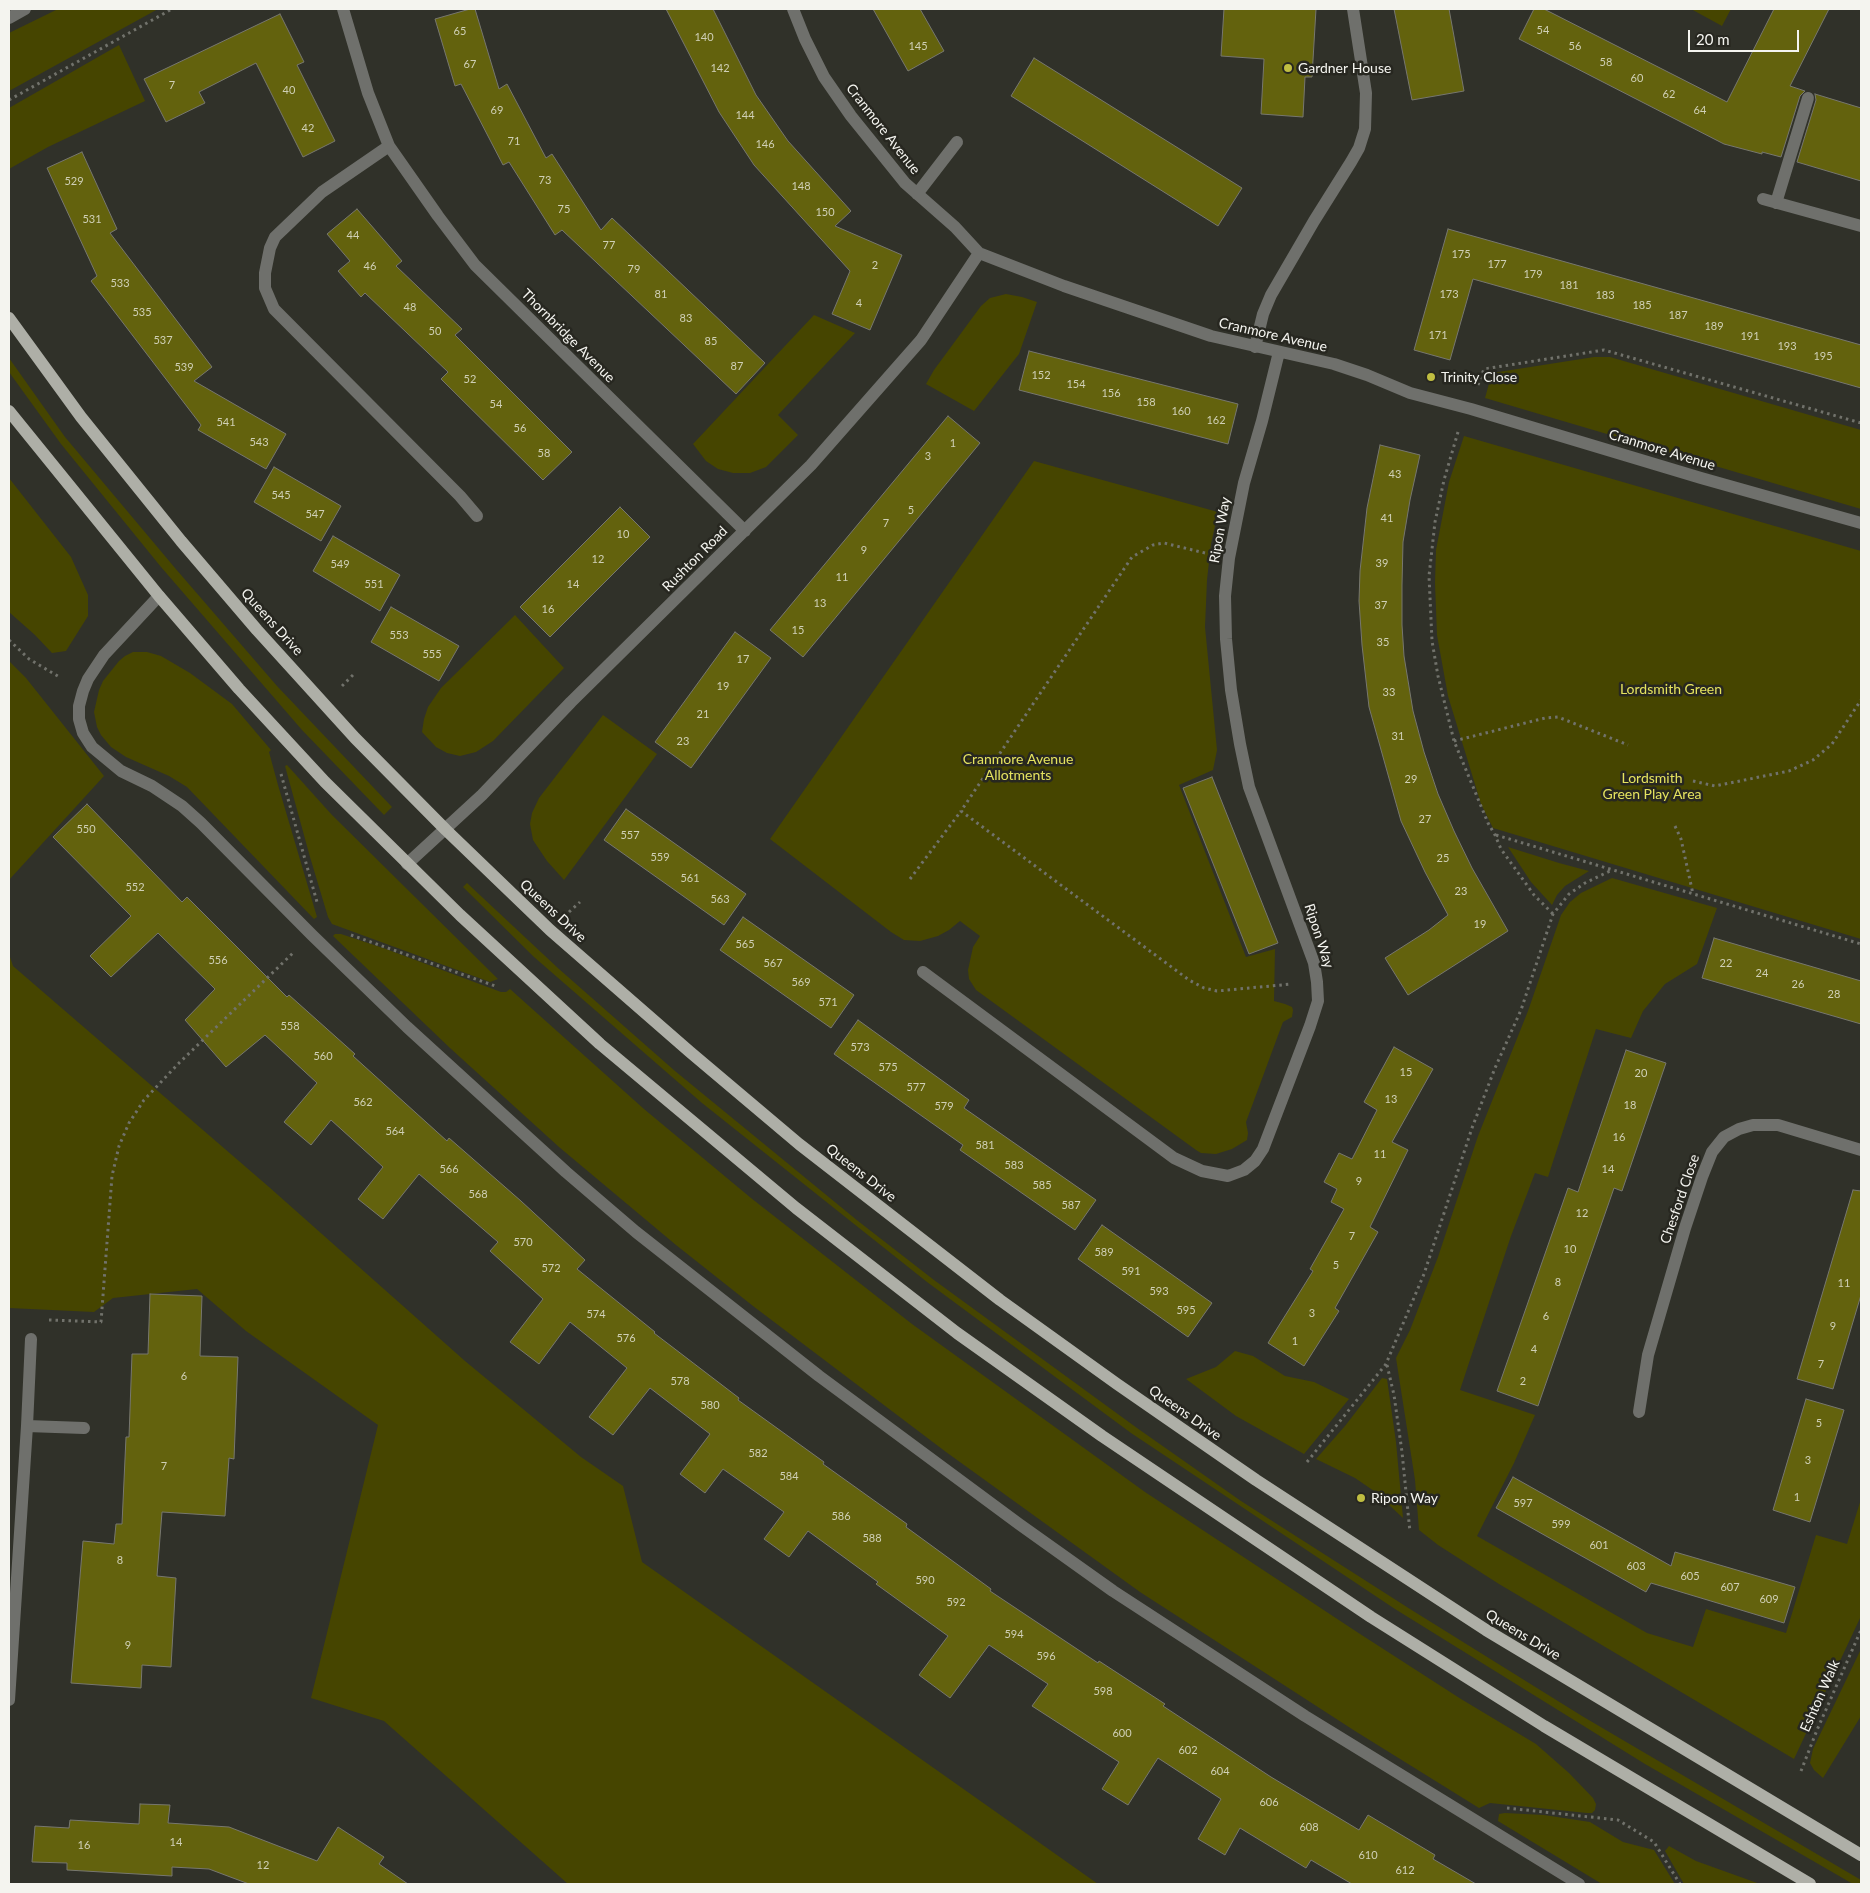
<!DOCTYPE html>
<html>
<head>
<meta charset="utf-8">
<style>
	body { margin:0 }
	#map { position:relative; width:1870px; height:1893px; overflow:hidden; background:#303129; font-family:Lato,sans-serif }
	canvas { display:block }
	.frame { position:absolute; inset:0; border:10px solid #f4f4ef; pointer-events:none }
	.scale { position:absolute; left:1688px; top:30px; width:111px; height:22px; box-sizing:border-box; border:2px solid #f4f4ef; border-top:0; padding-left:6px; font-size:15px; line-height:18px; white-space:nowrap; color:#f4f4ef; -webkit-text-stroke:4px #272720; paint-order:stroke }
</style>
</head>
<body>
<div id="map">
<canvas width="1870" height="1893"></canvas>
<div class="frame"></div>
<div class="scale">20 m</div>
</div>
<script>
const g = document.querySelector('canvas').getContext('2d');
g.lineJoin = 'round';
function paint(path, color) {
  g.fillStyle = color;
  g.fill(path, 'evenodd');
}
function toPath(rows) {
  const path = new Path2D();
  for (const r of rows) {
    path.moveTo(r[0], r[1]);
    for (let i = 2; i < r.length; i += 2) path.lineTo(r[i], r[i + 1]);
  }
  return path;
}
function trace(path, color, width, dash) {
  g.strokeStyle = color;
  g.lineWidth = width;
  g.lineCap = dash ? 'butt' : 'round';
  g.setLineDash(dash || []);
  g.stroke(path);
}
function label(font, color, halo, rows, align = 'center') {
  g.font = font + ' Lato,sans-serif';
  g.lineWidth = 5;
  g.setLineDash([]);
  g.textBaseline = 'middle';
  g.strokeStyle = halo;
  g.fillStyle = color;
  for (const [text, x, y, turn = 0] of rows) {
    g.save();
    g.translate(x, y);
    g.rotate((+turn || 0) * Math.PI / 180);
    g.textAlign = isNaN(turn) ? turn : align;
    if (halo) g.strokeText(text, 0, 0);
    g.fillText(text, 0, 0);
    g.restore();
  }
}
paint(toPath([
	[58,9,158,9,9,91,9,33],
	[1691,9,1731,9,1722,26],
	[119,45,145,101,48,147,9,169,9,108],
	[1006,294,1022,297,1037,302,1019,354,974,411,926,384,934,370,981,306,990,298],
	[814,315,855,333,778,415,798,435,766,467,750,473,733,473,718,469,706,461,693,444],
	[1594,357,1610,357,1861,430,1861,509,1485,398,1492,373],
	[9,358,65,437,175,568,277,686,392,807,384,815,302,730,161,567,61,444,9,372],
	[1464,436,1861,551,1861,939,1493,828,1481,804,1448,696,1437,635,1435,583,1436,550,1449,482],
	[1034,461,1218,512,1211,544,1207,580,1205,627,1217,750,1213,770,1179,785,1246,957,1275,949,1274,1001,1285,1004,1292,1007,1293,1010,1292,1017,1283,1022,1246,1122,1248,1133,1247,1140,1232,1149,1216,1154,1201,1153,1196,1150,976,990,969,979,968,970,973,947,980,936,960,921,949,930,938,936,920,941,904,940,891,932,770,839],
	[9,478,71,557,88,595,88,616,66,651,52,653,35,635,9,612],
	[515,615,564,668,493,741,476,752,460,756,447,753,436,747,422,732,424,719,428,707,441,688],
	[133,652,147,652,161,656,190,673,232,704,271,750,269,752,278,785,317,917,314,919,187,787,169,776,126,757,111,747,101,735,97,727,94,712,99,690,103,681,119,661,125,656],
	[9,661,26,678,104,776,9,880],
	[603,715,657,754,564,880,547,861,533,840,530,824,532,813,539,798],
	[287,765,332,815,498,979,490,982,332,924,328,917,310,857,285,766],
	[1508,847,1559,863,1589,871,1565,886,1557,895,1552,905,1531,882],
	[1612,878,1717,908,1697,964,1665,984,1643,1011,1631,1038,1596,1029,1548,1177,1535,1173,1511,1236,1460,1390,1535,1415,1514,1463,1477,1536,1647,1633,1693,1647,1706,1609,1786,1633,1816,1535,1847,1544,1861,1499,1861,1616,1794,1759,1499,1584,1438,1545,1419,1530,1415,1480,1396,1358,1410,1330,1438,1257,1478,1136,1528,1011,1561,915,1570,902,1581,893],
	[467,883,559,969,675,1071,858,1221,934,1280,1137,1428,1241,1501,1410,1609,1582,1716,1861,1880,1861,1884,1853,1884,1645,1764,1395,1609,1131,1433,927,1282,702,1103,534,957,463,887],
	[335,934,341,934,386,949,501,992,506,992,510,989,644,1109,751,1198,912,1324,1145,1492,1357,1632,1461,1699,1536,1744,1569,1773,1593,1798,1596,1804,1595,1810,1592,1813,1587,1813,1490,1803,1479,1808,1355,1731,1140,1592,946,1452,753,1306,676,1245,559,1147,450,1048,333,936],
	[9,954,13,966,269,1187,465,1361,581,1457,623,1486,642,1562,1098,1884,568,1884,384,1721,311,1698,378,1425,246,1331,197,1289,113,1298,94,1312,9,1308],
	[1235,1351,1253,1356,1285,1376,1314,1382,1349,1399,1304,1454,1236,1416,1186,1379,1216,1367],
	[1382,1378,1387,1379,1396,1442,1403,1518,1374,1491,1355,1478,1316,1459,1345,1426],
	[1861,1649,1861,1716,1823,1778,1814,1770,1810,1763,1813,1749],
	[1505,1813,1544,1815,1590,1822,1623,1842,1654,1850,1675,1884,1602,1884,1498,1821,1499,1814],
	[1669,1846,1696,1861,1760,1884,1684,1884,1665,1851]
]), '#464500');
const building = toPath([
	[470,9,475,9,499,89,507,84,546,158,552,154,601,230,612,218,765,363,736,394,562,230,555,235,509,162,503,165,461,84,455,86,435,19,470,9],
	[666,9,713,9,756,95,788,141,851,211,835,226,902,255,870,330,832,314,850,271,754,165,719,112,666,9],
	[873,9,920,9,944,51,908,71,873,9],
	[1224,9,1316,9,1312,77,1305,77,1303,117,1261,114,1264,59,1221,56,1224,9],
	[1394,9,1449,9,1464,91,1412,100,1394,9],
	[1534,9,1544,9,1727,102,1774,9,1829,9,1790,86,1805,91,1800,96,1781,157,1762,152,1762,154,1724,144,1519,39,1534,9],
	[280,14,304,62,297,65,335,141,303,157,256,63,199,92,205,103,166,122,144,79,280,14],
	[1034,58,1242,188,1218,226,1011,96,1034,58],
	[1815,94,1861,108,1861,181,1797,162,1816,100,1815,94],
	[82,152,117,229,110,233,212,367,194,381,286,434,266,469,198,430,201,425,91,281,97,276,47,168,82,152],
	[357,209,402,261,396,266,462,329,455,335,572,452,543,480,441,379,448,372,365,293,361,297,338,271,350,261,327,234,357,209],
	[1448,229,1861,345,1861,388,1473,279,1450,360,1414,350,1448,229],
	[1029,351,1238,404,1228,444,1019,390,1029,351],
	[948,416,980,443,803,657,770,630,948,416],
	[1380,445,1420,455,1410,500,1403,542,1402,585,1402,625,1404,656,1413,711,1424,752,1438,794,1454,831,1472,868,1508,931,1408,995,1385,958,1429,930,1448,915,1425,872,1401,821,1369,707,1362,645,1359,601,1360,571,1367,508,1380,445],
	[274,467,341,506,321,541,254,502,274,467],
	[620,507,650,537,550,637,520,607,620,507],
	[333,536,400,575,380,611,313,571,333,536],
	[391,607,459,646,439,681,371,642,391,607],
	[735,632,771,658,691,768,655,742,735,632],
	[1212,777,1278,943,1249,954,1183,788,1212,777],
	[87,804,182,902,187,897,287,997,289,995,355,1054,353,1056,447,1141,449,1138,521,1201,585,1260,577,1269,655,1332,654,1333,739,1398,738,1400,824,1462,823,1464,907,1524,906,1527,991,1589,990,1591,1098,1663,1099,1661,1165,1704,1163,1706,1271,1777,1359,1830,1368,1815,1435,1855,1433,1859,1476,1884,1352,1884,1311,1860,1306,1868,1240,1828,1225,1855,1198,1839,1221,1799,1158,1758,1128,1805,1102,1789,1119,1762,1032,1706,1048,1684,989,1645,950,1698,919,1675,948,1636,876,1584,878,1582,808,1531,789,1557,764,1539,784,1512,723,1469,705,1493,680,1474,710,1434,650,1388,613,1435,589,1417,627,1368,570,1322,539,1364,510,1342,543,1299,490,1251,498,1242,419,1174,383,1219,358,1199,383,1167,331,1120,311,1145,284,1122,317,1083,265,1035,226,1067,185,1020,215,989,158,933,111,977,90,956,131,916,53,837,87,804],
	[626,809,746,894,724,925,604,840,626,809],
	[743,917,854,995,831,1028,720,950,743,917],
	[1714,938,1861,981,1861,1024,1702,978,1714,938],
	[858,1020,969,1100,964,1108,1096,1200,1075,1230,960,1150,963,1145,834,1054,858,1020],
	[1394,1047,1433,1069,1392,1142,1408,1150,1370,1227,1378,1232,1335,1308,1339,1311,1304,1366,1268,1343,1313,1271,1310,1269,1344,1209,1331,1202,1337,1189,1324,1182,1339,1153,1352,1159,1377,1110,1364,1102,1394,1047],
	[1626,1050,1666,1063,1622,1191,1614,1188,1538,1406,1497,1391,1568,1188,1578,1192,1626,1050],
	[1853,1190,1861,1191,1861,1295,1833,1389,1797,1379,1853,1190],
	[1102,1225,1212,1303,1188,1337,1078,1259,1102,1225],
	[150,1294,202,1296,200,1356,238,1357,234,1459,229,1458,225,1516,162,1512,157,1576,176,1578,171,1667,142,1665,141,1688,71,1683,83,1541,114,1544,116,1524,122,1524,126,1437,129,1437,132,1354,148,1354,150,1294],
	[1806,1399,1844,1410,1810,1522,1773,1510,1806,1399],
	[1513,1477,1671,1566,1675,1552,1795,1587,1784,1623,1651,1583,1646,1592,1496,1508,1513,1477],
	[140,1804,170,1805,168,1823,229,1827,317,1861,338,1827,384,1857,379,1864,408,1884,249,1884,209,1869,172,1867,172,1876,67,1870,67,1863,32,1862,35,1826,69,1828,70,1820,139,1824,140,1804]
]);
paint(building, '#63620d');
trace(building, '#77776f', 1);
trace(toPath([
	[9,100,172,9],
	[1478,385,1484,369,1604,350,1861,423],
	[1458,432,1444,480,1435,522,1429,576,1432,641,1438,676,1454,741,1488,823,1495,835,1501,849,1534,895,1553,914],
	[1205,553,1164,543,1153,545,1132,557,961,811,1189,980,1204,988,1217,991,1292,984],
	[9,640,29,659,61,678],
	[342,686,354,674],
	[1454,741,1545,718,1558,717,1628,745],
	[281,774,317,902],
	[1693,781,1715,786,1789,771,1813,760,1832,744,1861,700],
	[1675,826,1681,839,1693,894],
	[1496,835,1861,944],
	[910,879,961,811],
	[569,912,580,902],
	[351,935,498,987],
	[49,1320,101,1322,112,1176,119,1146,129,1123,144,1100,179,1063,294,952],
	[1387,1365,1394,1395,1402,1452,1410,1532],
	[1307,1462,1386,1364,1424,1274,1472,1128,1495,1068,1521,1010,1553,914,1569,894,1585,883,1612,870],
	[1801,1771,1817,1730,1861,1630],
	[1507,1808,1618,1820,1654,1842,1680,1884]
]), '#71726b', 3, [2.5, 4]);
trace(toPath([
	[343,9,368,93,389,146,438,216,475,265,745,531],
	[793,9,805,39,824,77,851,116,905,183,955,227,979,253,1064,286,1211,336,1334,364,1367,375,1410,393,1471,409,1701,478,1861,523],
	[9,18,25,9],
	[389,146,322,192,275,237,270,248,265,273,265,288,274,309,460,496,477,516],
	[917,194,957,142],
	[1763,199,1861,226],
	[1776,203,1808,98],
	[1255,347,1263,314,1271,295,1314,221,1351,162,1359,148,1365,129,1366,93,1353,9],
	[159,596,104,655,88,679,83,691,79,706,79,719,83,733,92,747,121,771,152,786,182,806,201,823,312,935,407,1027,566,1172,636,1232,819,1376,1019,1524,1113,1591,1305,1716,1579,1884],
	[407,864,482,795,571,702,811,465,921,340,979,253],
	[923,972,1174,1158,1202,1171,1228,1176,1244,1170,1255,1161,1263,1149,1310,1026,1318,1001,1317,982,1314,963,1249,787,1240,744,1231,690,1226,639,1225,596,1229,558,1244,483,1262,421,1279,352],
	[1639,1412,1648,1355,1685,1228,1702,1177,1712,1152,1724,1137,1739,1129,1753,1125,1778,1125,1861,1150],
	[27,1426,84,1428],
	[9,1700,27,1426,31,1339]
]), '#6f706c', 12);
trace(toPath([
	[9,318,81,417,181,541,257,630,355,738,446,830,550,930,690,1052,799,1144,1000,1300,1117,1384,1256,1480,1486,1630,1861,1855],
	[9,411,159,596,239,689,325,782,460,915,600,1044,796,1208,957,1333,1102,1436,1371,1617,1544,1726,1810,1884]
]), '#aeafa7', 12);
for (const [x, y, r, color] of [
	[1288,68,5,"#c0be41"],
	[1431,377,5,"#c0be41"],
	[1361,1498,5,"#c0be41"]
]) {
  const dot = new Path2D();
  dot.arc(x, y, r, 0, 2 * Math.PI);
  g.fillStyle = color;
  g.fill(dot);
  trace(dot, '#272720', 2);
}
label('11px', '#d0d0b6', null, [
	["54",1543,30],
	["65",460,31],
	["140",704,37],
	["145",918,46],
	["56",1575,46],
	["58",1606,62],
	["67",470,64],
	["142",720,68],
	["60",1637,78],
	["7",172,85],
	["40",289,90],
	["62",1669,94],
	["69",497,110],
	["64",1700,110],
	["144",745,115],
	["42",308,128],
	["71",514,141],
	["146",765,144],
	["73",545,180],
	["529",74,181],
	["148",801,186],
	["75",564,209],
	["150",825,212],
	["531",92,219],
	["44",353,235],
	["77",609,245],
	["175",1461,254],
	["177",1497,264],
	["2",875,265],
	["46",370,266],
	["79",634,269],
	["179",1533,274],
	["533",120,283],
	["181",1569,285],
	["81",661,294],
	["173",1449,294],
	["183",1605,295],
	["4",859,303],
	["185",1642,305],
	["48",410,307],
	["535",142,312],
	["187",1678,315],
	["83",686,318],
	["189",1714,326],
	["50",435,331],
	["171",1438,335],
	["191",1750,336],
	["537",163,340],
	["85",711,341],
	["193",1787,346],
	["195",1823,356],
	["87",737,366],
	["539",184,367],
	["152",1041,375],
	["52",470,379],
	["154",1076,384],
	["156",1111,393],
	["158",1146,402],
	["54",496,404],
	["160",1181,411],
	["162",1216,420],
	["541",226,422],
	["56",520,428],
	["543",259,442],
	["1",953,443],
	["58",544,453],
	["3",928,456],
	["43",1395,474],
	["545",281,495],
	["5",911,510],
	["547",315,514],
	["41",1387,518],
	["7",886,523],
	["10",623,534],
	["9",864,550],
	["12",598,559],
	["39",1382,563],
	["549",340,564],
	["11",842,577],
	["551",374,584],
	["14",573,584],
	["13",820,603],
	["37",1381,605],
	["16",548,609],
	["15",798,630],
	["553",399,635],
	["35",1383,642],
	["555",432,654],
	["17",743,659],
	["19",723,686],
	["33",1389,692],
	["21",703,714],
	["31",1398,736],
	["23",683,741],
	["29",1411,779],
	["27",1425,819],
	["550",86,829],
	["557",630,835],
	["559",660,857],
	["25",1443,858],
	["561",690,878],
	["552",135,887],
	["23",1461,891],
	["563",720,899],
	["19",1480,924],
	["565",745,944],
	["556",218,960],
	["567",773,963],
	["22",1726,963],
	["24",1762,973],
	["569",801,982],
	["26",1798,984],
	["28",1834,994],
	["571",828,1002],
	["558",290,1026],
	["573",860,1047],
	["560",323,1056],
	["575",888,1067],
	["15",1406,1072],
	["20",1641,1073],
	["577",916,1087],
	["13",1391,1099],
	["562",363,1102],
	["18",1630,1105],
	["579",944,1106],
	["564",395,1131],
	["16",1619,1137],
	["581",985,1145],
	["11",1380,1154],
	["583",1014,1165],
	["566",449,1169],
	["14",1608,1169],
	["9",1359,1181],
	["585",1042,1185],
	["568",478,1194],
	["587",1071,1205],
	["12",1582,1213],
	["7",1352,1236],
	["570",523,1242],
	["10",1570,1249],
	["589",1104,1252],
	["5",1336,1265],
	["572",551,1268],
	["591",1131,1271],
	["8",1558,1282],
	["11",1844,1283],
	["593",1159,1291],
	["595",1186,1310],
	["3",1312,1313],
	["574",596,1314],
	["6",1546,1316],
	["9",1833,1326],
	["576",626,1338],
	["1",1295,1341],
	["4",1534,1349],
	["7",1821,1364],
	["6",184,1376],
	["578",680,1381],
	["2",1523,1381],
	["580",710,1405],
	["5",1819,1423],
	["582",758,1453],
	["3",1808,1460],
	["7",164,1466],
	["584",789,1476],
	["1",1797,1497],
	["597",1523,1503],
	["586",841,1516],
	["599",1561,1524],
	["588",872,1538],
	["601",1599,1545],
	["8",120,1560],
	["603",1636,1566],
	["605",1690,1576],
	["590",925,1580],
	["607",1730,1587],
	["609",1769,1599],
	["592",956,1602],
	["594",1014,1634],
	["9",128,1645],
	["596",1046,1656],
	["598",1103,1691],
	["600",1122,1733],
	["602",1188,1750],
	["604",1220,1771],
	["606",1269,1802],
	["608",1309,1827],
	["14",176,1842],
	["16",84,1845],
	["610",1368,1855],
	["12",263,1865],
	["612",1405,1870]
]);
label('14px', '#f4f4ef', '#272720', [
	["Gardner House",1298,68],
	["Trinity Close",1441,377],
	["Ripon Way",1371,1498]
], 'left');
label('14px', '#f4f4ef', '#272720', [
	["Cranmore Avenue",883,129,52],
	["Cranmore Avenue",1273,335,13],
	["Thornbridge Avenue",568,336,45],
	["Cranmore Avenue",1662,450,17],
	["Ripon Way",1220,530,-80],
	["Rushton Road",695,559,-45],
	["Queens Drive",272,622,48],
	["Queens Drive",553,911,43],
	["Ripon Way",1319,936,72],
	["Queens Drive",861,1173,38],
	["Chesford Close",1680,1199,-71],
	["Queens Drive",1185,1413,35],
	["Queens Drive",1523,1635,31],
	["Eshton Walk",1820,1696,-66]
]);
label('14px', '#e5e35f', '#272720', [
	["Lordsmith Green",1671,689],
	["Cranmore Avenue",1018,759],
	["Allotments",1018,775],
	["Lordsmith",1652,778],
	["Green Play Area",1652,794]
]);
</script>
</body>
</html>
